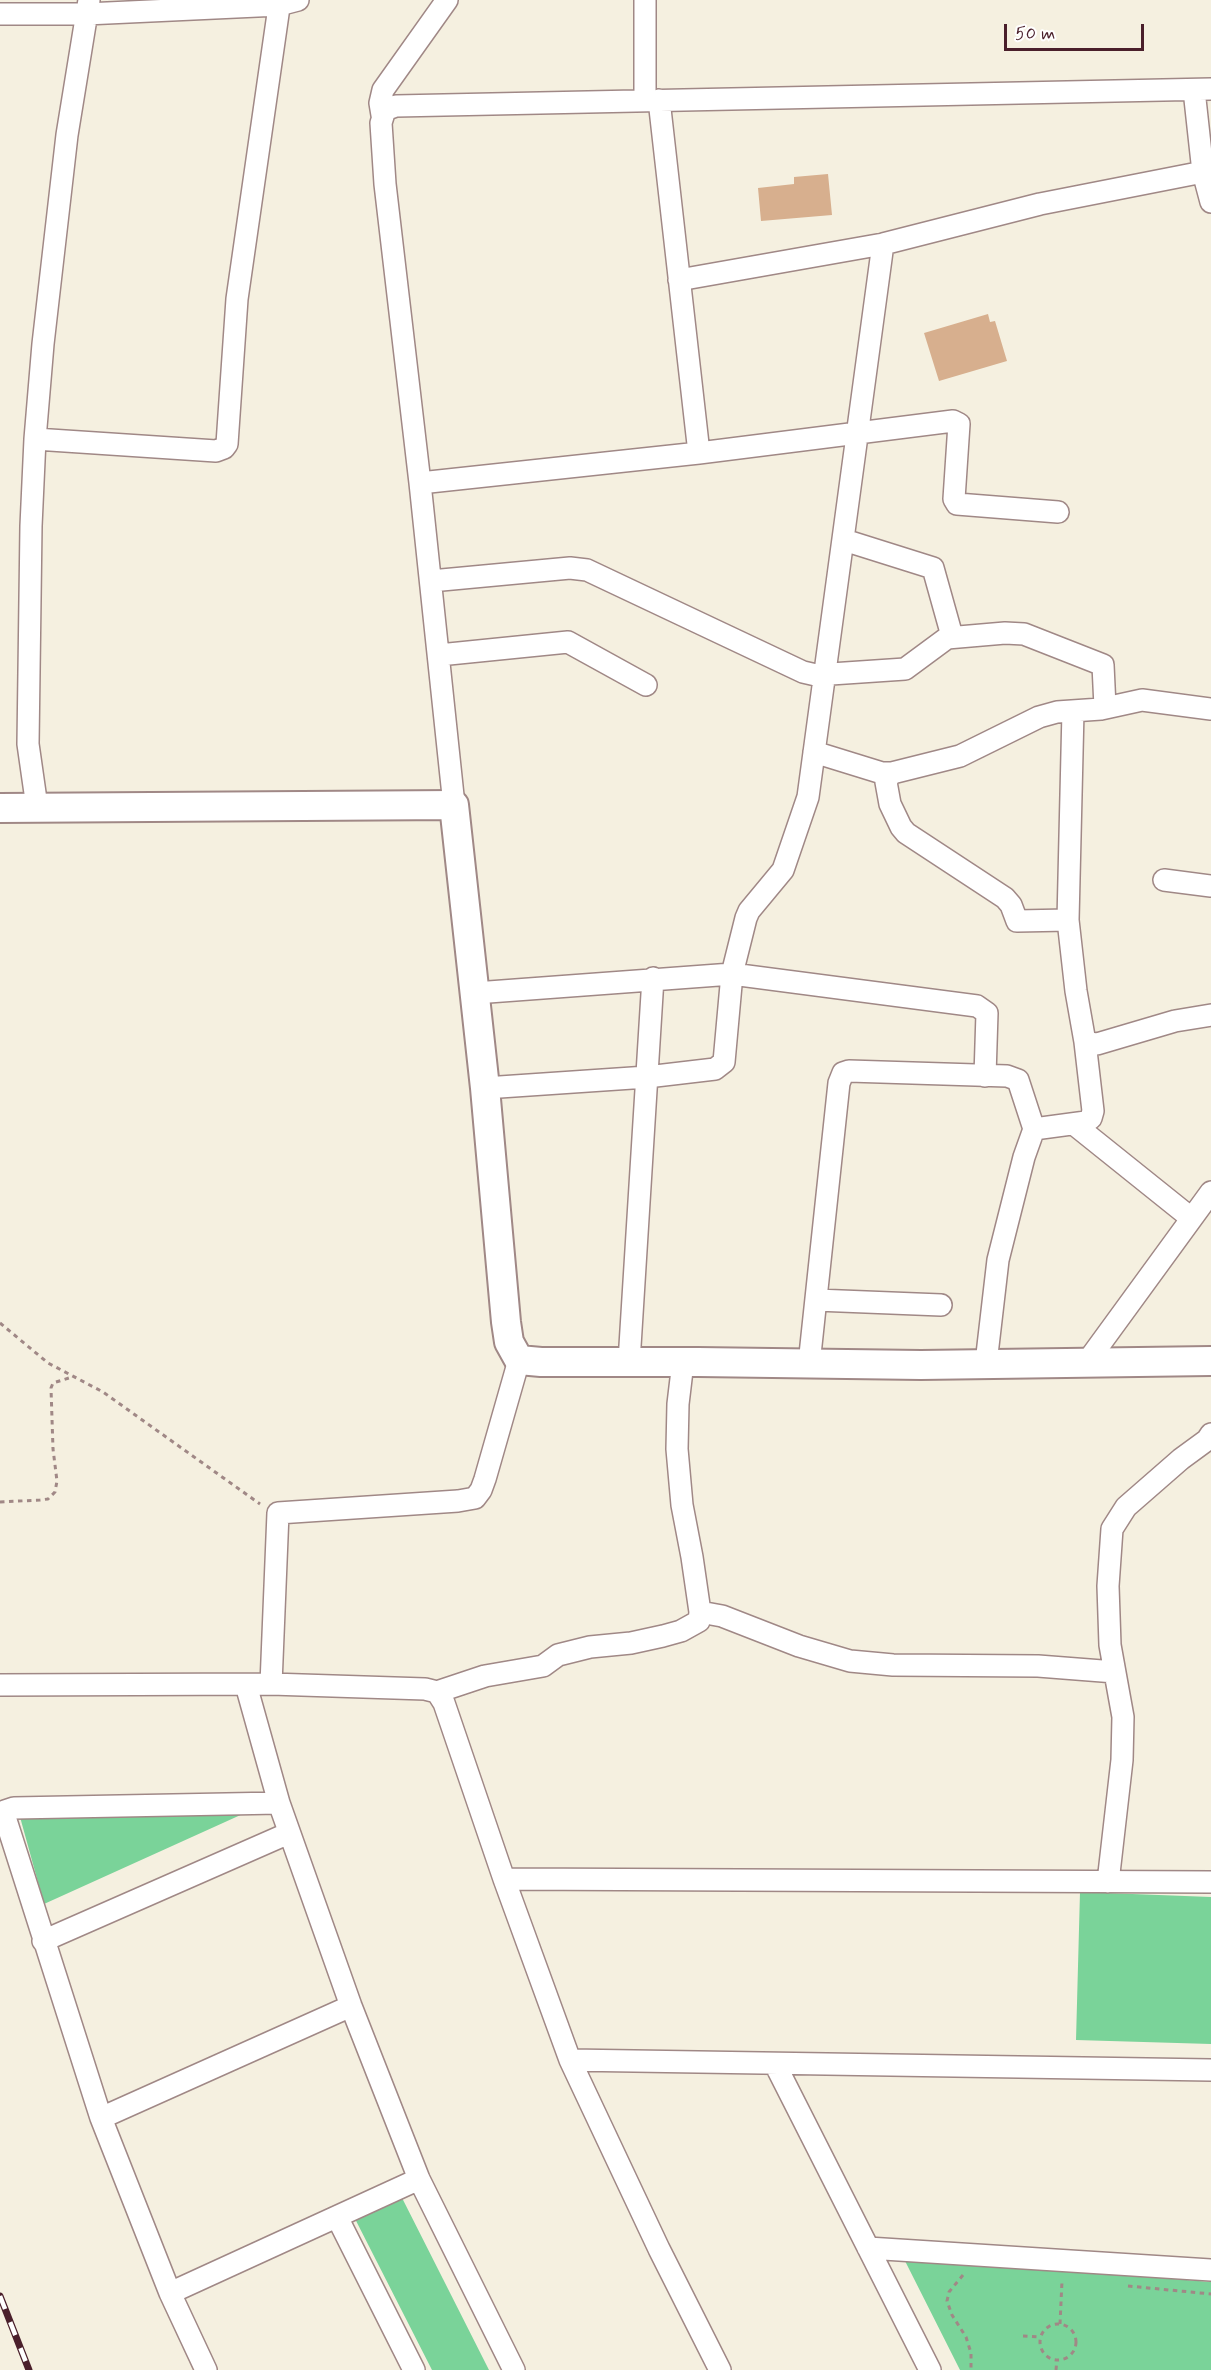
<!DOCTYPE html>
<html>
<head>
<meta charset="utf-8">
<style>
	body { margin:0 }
	#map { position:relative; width:1211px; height:2370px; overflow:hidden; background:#f5f0e0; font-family:Mynerve,sans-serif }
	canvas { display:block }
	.scale { position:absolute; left:1004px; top:24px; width:140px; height:27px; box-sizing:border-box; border:3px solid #4a1f2b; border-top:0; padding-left:8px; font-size:18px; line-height:21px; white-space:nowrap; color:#4a1f2b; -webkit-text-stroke:4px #fff; paint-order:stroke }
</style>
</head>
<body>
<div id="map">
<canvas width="1211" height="2370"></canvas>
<div class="scale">50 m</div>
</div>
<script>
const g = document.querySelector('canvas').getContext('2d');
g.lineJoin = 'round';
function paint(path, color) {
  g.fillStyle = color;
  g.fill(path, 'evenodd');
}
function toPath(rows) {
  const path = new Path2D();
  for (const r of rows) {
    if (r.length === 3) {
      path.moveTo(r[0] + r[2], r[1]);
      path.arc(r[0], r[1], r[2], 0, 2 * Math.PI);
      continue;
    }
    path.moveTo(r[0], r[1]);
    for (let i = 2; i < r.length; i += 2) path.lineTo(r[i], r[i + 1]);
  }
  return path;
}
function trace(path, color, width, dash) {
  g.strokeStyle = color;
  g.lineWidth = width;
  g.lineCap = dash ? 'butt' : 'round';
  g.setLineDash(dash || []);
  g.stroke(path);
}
paint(toPath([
	[17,1806,256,1808,44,1904],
	[1080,1892,1211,1897,1211,2044,1076,2040],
	[396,2186,489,2370,432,2370,350,2209],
	[903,2257,1211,2282,1211,2370,960,2370]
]), '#7ad399');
paint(toPath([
	[828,174,832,215,761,221,758,188,794,184,794,177],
	[988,314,990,322,995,321,1007,361,939,381,924,333]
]), '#d7af8e');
const street = toPath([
	[645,0,645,101],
	[0,14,86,14,279,5,298,0],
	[1194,90,1203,172,1211,202],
	[659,100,699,453],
	[382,115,380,103,383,90,447,0],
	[679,280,883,244,1040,204,1203,172],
	[35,439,216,451,224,448,227,444,237,299,280,0],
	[420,483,699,453,953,421,959,424,954,499,957,504,1058,512],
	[844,540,933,568,952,636],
	[431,581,570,568,587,570,803,672,816,675,905,669,947,638,1005,633,1024,634,1103,665,1105,707],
	[439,655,568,642,646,685],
	[814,752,882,773,892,773,960,756,1039,717,1057,712,1101,709,1142,700,1211,709],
	[891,773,886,782,890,804,901,827,906,833,1005,898,1011,905,1017,921,1068,920],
	[454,805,420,483,385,184,381,123,385,110,396,106,1211,89],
	[37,807,28,744,31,526,35,439,43,344,67,135,89,0],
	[1164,880,1211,886],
	[475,993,732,974,977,1006,987,1013,985,1076],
	[1085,1042,1097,1044,1175,1021,1211,1015],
	[485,1088,647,1077,715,1069,724,1062,732,974,746,918,749,911,783,870,808,797,883,244],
	[1075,1125,1191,1218],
	[1034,1129,1086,1122,1091,1118,1093,1111,1085,1042,1076,991,1068,920,1073,711],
	[816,1300,941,1305],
	[629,1362,653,978],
	[1087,1362,1211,1192],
	[809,1364,839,1083,843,1073,849,1071,1007,1076,1018,1080,1034,1129,1024,1157,998,1260,986,1363],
	[700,1612,722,1616,799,1646,850,1661,893,1665,1038,1666,1115,1672],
	[271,1684,278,1513,458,1501,475,1498,481,1490,485,1479,519,1360],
	[0,1685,271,1684,425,1689,437,1692,444,1703,504,1879,570,2060,659,2249,720,2370],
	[246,1685,279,1803,351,2006,419,2179,514,2370],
	[437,1692,485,1676,543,1666,558,1655,590,1647,631,1643,663,1636,681,1631,699,1621,700,1612,692,1557,682,1505,677,1449,678,1404,683,1362],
	[504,1879,1211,1882],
	[1108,1882,1122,1760,1123,1717,1110,1645,1108,1586,1112,1529,1126,1507,1181,1459,1207,1440,1211,1434],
	[43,1941,289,1833],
	[570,2060,1211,2070],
	[775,2064,930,2370],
	[101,2118,351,2006],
	[337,2217,414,2370],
	[868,2248,1211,2270],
	[170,2293,419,2179],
	[206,2370,170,2293,101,2118,4,1814,5,1811,14,1808,279,1803]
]);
const secondary = toPath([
	[0,808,454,805,485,1088,506,1322,509,1342,519,1360,541,1362,698,1362,921,1365,1211,1361]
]);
trace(street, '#a08886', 24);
trace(secondary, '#a08886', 32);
trace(toPath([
	[0,1323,48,1363,103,1392,260,1504],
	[0,1502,40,1500,48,1499,55,1492,57,1481,53,1449,51,1388,53,1383,72,1377],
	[963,2275,949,2292,947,2301,952,2315,966,2337,971,2353,971,2370],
	[1128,2286,1211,2294],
	[1060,2324,1062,2281],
	[1058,2342,18],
	[1023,2336,1041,2337],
	[1056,2370,1057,2359]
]), '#a08886', 3, [4.5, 4.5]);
trace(street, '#fff', 21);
trace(secondary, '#fff', 28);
const rail = toPath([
	[0,2296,29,2370]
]);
trace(rail, '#4a1f2b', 7);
trace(rail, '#fff', 4.5, [14]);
</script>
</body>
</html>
